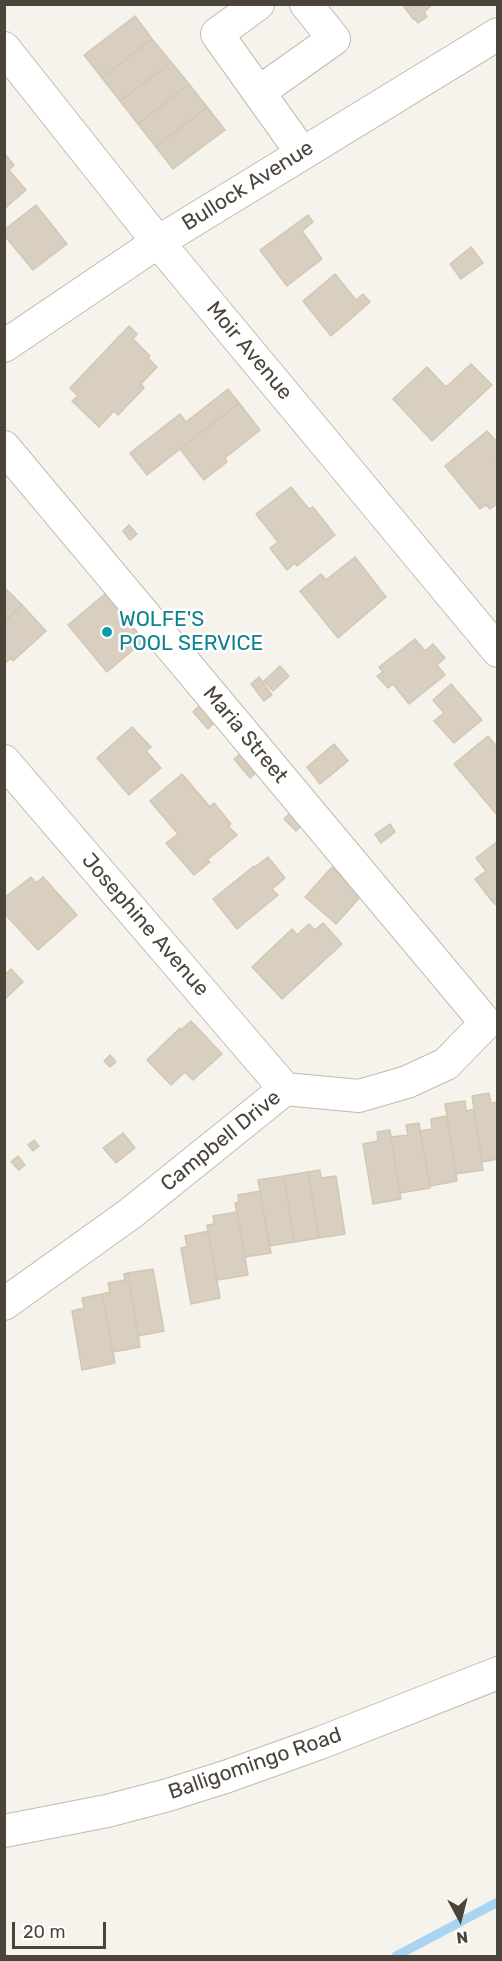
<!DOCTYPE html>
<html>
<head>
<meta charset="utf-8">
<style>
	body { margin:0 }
	#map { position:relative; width:502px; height:1961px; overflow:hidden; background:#f6f3ec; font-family:Rubik,sans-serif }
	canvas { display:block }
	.frame { position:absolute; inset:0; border:6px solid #4b4439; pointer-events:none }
	.north { position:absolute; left:430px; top:1889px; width:60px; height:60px; -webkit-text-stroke:4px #fff; paint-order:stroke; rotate:173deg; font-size:16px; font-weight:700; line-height:24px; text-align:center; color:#4b4439 }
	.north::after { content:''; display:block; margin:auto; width:21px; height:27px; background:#4b4439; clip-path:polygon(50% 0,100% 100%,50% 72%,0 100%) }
	.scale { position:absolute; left:12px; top:1922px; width:94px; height:27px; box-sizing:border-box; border:3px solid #4b4439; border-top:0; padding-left:8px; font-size:18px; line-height:21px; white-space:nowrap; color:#4b4439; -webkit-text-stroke:4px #fff; paint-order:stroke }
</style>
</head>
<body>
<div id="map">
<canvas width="502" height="1961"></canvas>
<div class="frame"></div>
<div class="north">N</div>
<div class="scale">20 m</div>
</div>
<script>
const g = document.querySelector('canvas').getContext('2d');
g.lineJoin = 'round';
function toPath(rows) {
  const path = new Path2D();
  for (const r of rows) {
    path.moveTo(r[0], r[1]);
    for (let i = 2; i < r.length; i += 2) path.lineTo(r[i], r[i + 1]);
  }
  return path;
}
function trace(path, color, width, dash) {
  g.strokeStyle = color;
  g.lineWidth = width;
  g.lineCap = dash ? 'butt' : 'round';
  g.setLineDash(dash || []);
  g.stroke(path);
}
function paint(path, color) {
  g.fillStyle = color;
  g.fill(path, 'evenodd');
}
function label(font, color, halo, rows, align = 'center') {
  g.font = font + ' Rubik,sans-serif';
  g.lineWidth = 5;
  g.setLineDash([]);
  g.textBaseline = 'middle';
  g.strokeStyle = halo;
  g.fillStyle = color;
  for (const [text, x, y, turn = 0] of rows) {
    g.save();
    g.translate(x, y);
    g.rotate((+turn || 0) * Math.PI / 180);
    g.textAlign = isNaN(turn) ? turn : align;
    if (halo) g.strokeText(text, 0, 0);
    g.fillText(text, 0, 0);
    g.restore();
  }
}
trace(toPath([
	[396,1956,498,1902]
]), '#a9d4f2', 9);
const building = toPath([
	[402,4,433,4,424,12,427,17,418,23,415,19,414,20,402,4],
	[135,16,152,39,102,78,84,55,135,16],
	[152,39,171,62,120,101,102,78,152,39],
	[171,62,189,84,138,124,120,101,171,62],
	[189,84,207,107,156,147,138,124,189,84],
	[207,107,225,130,173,169,156,147,207,107],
	[4,153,14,165,9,170,26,190,4,209,4,153],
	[36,205,67,244,33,270,4,235,4,230,36,205],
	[308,215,313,222,302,231,322,259,287,286,260,250,308,215],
	[471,247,483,263,461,279,450,264,471,247],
	[335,274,356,300,363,294,370,302,331,336,303,301,335,274],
	[129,326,137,334,133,339,150,356,148,358,157,367,141,384,144,388,118,415,114,411,99,427,72,401,78,396,70,388,129,326],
	[471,364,492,385,432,441,393,399,427,367,446,387,471,364],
	[228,389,239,403,147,475,130,453,180,414,186,422,228,389],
	[239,403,260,430,225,458,227,462,204,480,180,449,239,403],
	[487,431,498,443,498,459,495,461,498,464,498,503,490,509,486,505,480,509,445,466,487,431],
	[291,487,309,509,313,507,335,535,297,566,295,563,287,570,270,548,278,542,256,514,291,487],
	[129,525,137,534,130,540,123,531,129,525],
	[355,557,386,597,338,638,300,591,321,574,326,580,355,557],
	[4,587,22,605,4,622,4,587],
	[106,593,145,640,107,672,68,625,106,593],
	[22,605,46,631,13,661,11,658,4,664,4,622,22,605],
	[415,639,425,651,433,644,445,658,437,665,445,675,409,704,393,684,388,688,377,676,383,672,379,667,415,639],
	[280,666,289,676,273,691,264,681,280,666],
	[259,677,272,695,264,701,251,684,259,677],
	[451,684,482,720,454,743,434,721,444,713,433,700,451,684],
	[200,705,215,722,208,729,193,712,200,705],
	[132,727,151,747,146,751,161,768,129,795,97,758,132,727],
	[488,736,498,748,498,816,454,764,488,736],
	[334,744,348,761,320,784,307,767,334,744],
	[247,748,263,767,250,778,234,759,247,748],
	[182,774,210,807,214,803,231,824,228,826,237,835,207,860,210,862,194,875,166,843,178,834,150,801,182,774],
	[297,806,309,818,296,831,284,819,297,806],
	[390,824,395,832,381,843,375,834,390,824],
	[498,841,498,895,491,900,475,879,486,871,476,858,498,841],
	[268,857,285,878,272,889,278,895,237,929,213,899,254,866,255,867,268,857],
	[332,867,362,895,336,924,305,897,332,867],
	[31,877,36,883,43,877,77,915,38,950,4,913,4,898,31,877],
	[498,895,498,907,491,900,498,895],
	[323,923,342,944,282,999,252,967,292,929,297,935,309,924,315,930,323,923],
	[11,969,23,982,4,1000,4,975,11,969],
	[191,1021,222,1054,193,1080,185,1072,171,1085,147,1060,180,1028,181,1030,191,1021],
	[110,1055,116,1062,110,1067,104,1061,110,1055],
	[489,1093,491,1103,498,1102,498,1159,482,1162,472,1096,489,1093],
	[465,1101,466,1111,474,1109,483,1170,456,1174,445,1104,465,1101],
	[447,1116,457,1181,430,1186,420,1131,432,1129,431,1119,447,1116],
	[419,1123,430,1188,400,1193,391,1137,408,1135,406,1125,419,1123],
	[390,1130,401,1199,373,1204,363,1144,378,1141,377,1132,390,1130],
	[123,1133,135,1148,116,1163,103,1148,123,1133],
	[34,1140,39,1146,33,1151,28,1145,34,1140],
	[18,1156,25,1165,19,1170,11,1162,18,1156],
	[320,1170,321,1178,336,1176,345,1234,319,1238,308,1172,320,1170],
	[308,1172,319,1238,294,1242,284,1176,308,1172],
	[284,1176,294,1242,269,1246,258,1180,284,1176],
	[260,1191,271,1253,245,1257,235,1203,239,1202,238,1195,260,1191],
	[237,1212,248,1275,217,1280,207,1225,214,1224,213,1216,237,1212],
	[208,1231,220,1298,191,1304,181,1248,187,1247,185,1236,208,1231],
	[153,1269,164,1331,138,1336,128,1273,153,1269],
	[128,1273,140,1347,113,1352,102,1294,110,1292,108,1283,125,1280,124,1274,128,1273],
	[102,1294,115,1363,82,1370,72,1311,84,1308,82,1298,102,1294]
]);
paint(building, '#d8cfc1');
trace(building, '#d3c7b4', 1.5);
const minor = toPath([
	[258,4,217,34,302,153],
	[4,48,158,242,498,651],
	[259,92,334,39,306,4],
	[4,346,158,242,498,34],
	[4,447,486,1023,446,1064,407,1082,359,1096,285,1089,131,1213,4,1304],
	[4,761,285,1089],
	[4,1831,107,1811,168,1795,228,1776,320,1743,498,1673]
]);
trace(minor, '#c2bbae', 34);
trace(minor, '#fff', 32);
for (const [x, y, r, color] of [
	[107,632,6,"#0f9aa8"]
]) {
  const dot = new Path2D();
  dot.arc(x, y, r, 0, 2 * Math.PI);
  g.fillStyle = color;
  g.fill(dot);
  trace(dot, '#fff', 2);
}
label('21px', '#4b4439', '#fff', [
	["Bullock Avenue",248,186,-32],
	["Moir Avenue",249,351,50],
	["Maria Street",245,735,50],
	["Josephine Avenue",145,925,49],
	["Campbell Drive",221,1141,-39],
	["Balligomingo Road",255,1764,-19]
]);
label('21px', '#0d838f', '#fff', [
	["WOLFE'S",119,620],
	["POOL SERVICE",119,644]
], 'left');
</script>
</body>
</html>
